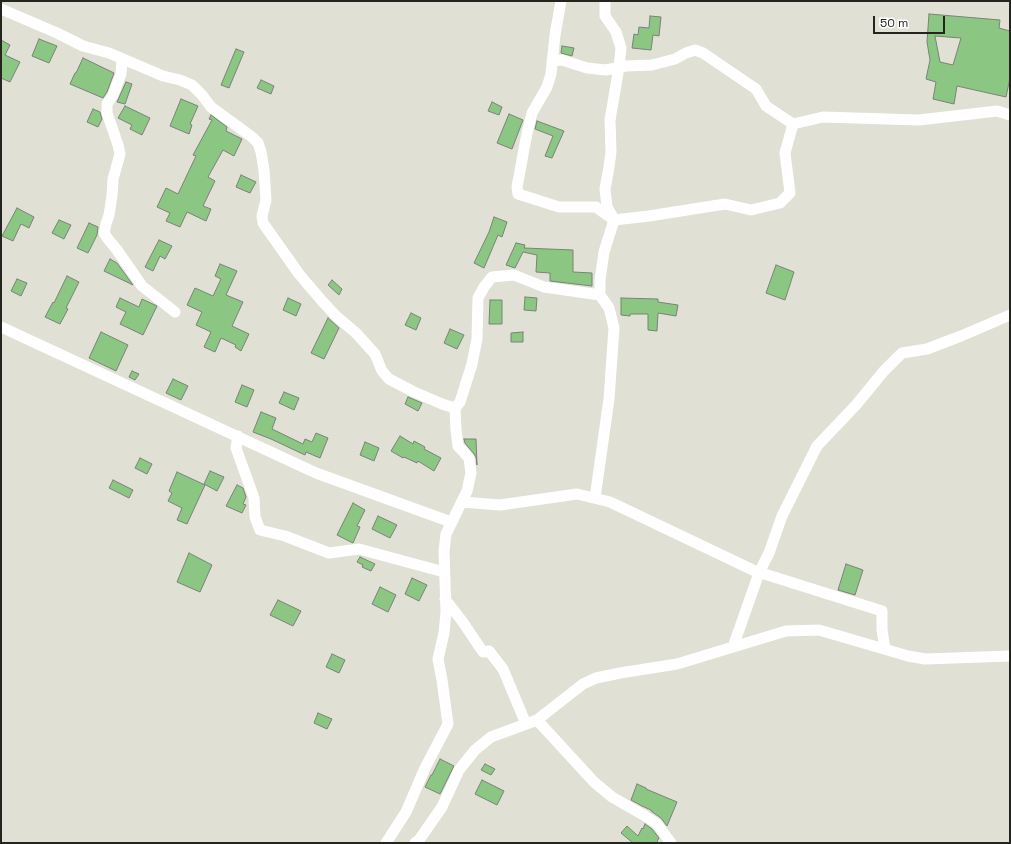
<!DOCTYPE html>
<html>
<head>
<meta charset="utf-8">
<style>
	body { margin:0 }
	#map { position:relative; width:1011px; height:844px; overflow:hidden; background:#e0e0d4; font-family:"Space Grotesk",sans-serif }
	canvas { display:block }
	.frame { position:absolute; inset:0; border:2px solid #252520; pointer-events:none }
	.scale { position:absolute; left:873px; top:16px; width:72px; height:18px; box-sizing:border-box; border:2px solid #252520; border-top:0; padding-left:5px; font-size:12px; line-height:14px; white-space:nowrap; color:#252520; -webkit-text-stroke:3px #fff; paint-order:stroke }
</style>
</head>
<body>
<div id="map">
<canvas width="1011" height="844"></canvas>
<div class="frame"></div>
<div class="scale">50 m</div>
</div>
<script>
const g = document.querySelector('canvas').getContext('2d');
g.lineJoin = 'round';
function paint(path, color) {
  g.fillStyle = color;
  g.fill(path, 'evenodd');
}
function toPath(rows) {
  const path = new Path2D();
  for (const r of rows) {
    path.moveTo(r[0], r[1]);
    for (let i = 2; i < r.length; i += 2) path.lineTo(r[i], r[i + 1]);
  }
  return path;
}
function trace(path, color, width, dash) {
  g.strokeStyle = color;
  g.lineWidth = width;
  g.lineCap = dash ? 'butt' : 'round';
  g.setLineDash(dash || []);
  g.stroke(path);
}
const building = toPath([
	[929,14,1000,20,999,28,1010,31,1010,78,1006,97,957,86,954,104,933,99,936,82,926,79,930,60,927,42,929,14],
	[935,36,961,38,953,65,940,62,935,36],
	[650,16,661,17,659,36,653,35,651,50,632,48,634,34,638,35,639,27,649,28,650,16],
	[39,39,57,46,49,63,32,56,39,39],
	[1,40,10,45,5,55,20,62,10,82,1,78,1,40],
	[562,46,574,48,572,56,561,53,562,46],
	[236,49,244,52,229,88,221,85,236,49],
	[83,58,114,73,107,92,103,98,70,84,75,73,76,73,83,58],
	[261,80,274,86,271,94,257,88,261,80],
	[126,82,132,84,125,104,117,102,126,82],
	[181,99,198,106,190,124,192,125,189,134,170,126,181,99],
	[492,102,502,107,499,115,488,111,492,102],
	[125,106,150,118,142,135,130,129,132,125,118,118,125,106],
	[93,109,100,112,102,119,98,127,87,122,93,109],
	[509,114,523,120,512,149,497,143,509,114],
	[211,115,227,127,226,131,242,139,234,156,223,150,208,177,215,181,203,206,211,209,206,221,187,212,180,227,166,221,170,213,157,207,166,188,178,194,196,156,193,155,212,120,209,119,211,115],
	[537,121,564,131,552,158,545,156,553,136,535,129,537,121],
	[241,175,256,182,250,193,236,187,241,175],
	[17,208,34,217,29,228,21,224,13,241,2,236,17,208],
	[494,217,507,222,502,237,498,235,484,268,474,263,489,232,494,217],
	[59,220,71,225,64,239,52,233,59,220],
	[89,223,98,227,97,235,88,253,77,248,89,223],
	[159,240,172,246,165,259,160,256,153,271,145,267,159,240],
	[516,243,525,245,524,248,573,250,573,272,592,273,592,286,550,281,550,273,536,272,537,255,523,252,515,268,506,265,516,243],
	[110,259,117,263,133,285,104,271,110,259],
	[220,264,237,271,226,295,243,302,232,326,249,334,241,351,235,347,236,345,221,338,215,352,204,347,211,332,196,325,202,312,187,305,195,288,213,296,221,279,215,276,220,264],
	[776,265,794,272,785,300,766,293,776,265],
	[67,276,79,282,66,308,68,309,60,324,45,317,53,302,54,303,67,276],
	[17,279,27,283,21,296,11,291,17,279],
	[332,280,342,289,339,295,328,285,332,280],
	[525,297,537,298,536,311,524,310,525,297],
	[120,298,139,307,142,299,157,306,143,335,120,324,126,312,116,307,120,298],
	[288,298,301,304,296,316,283,310,288,298],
	[621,298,658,299,658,302,678,305,676,316,658,313,657,331,648,330,648,314,630,314,630,316,621,315,621,298],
	[490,300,502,300,502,324,489,324,490,300],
	[411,313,421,318,416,330,405,325,411,313],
	[328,318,339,328,324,359,311,353,328,318],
	[450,329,464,335,457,349,444,343,450,329],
	[101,332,128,345,116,371,89,358,101,332],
	[523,332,523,342,511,342,511,333,523,332],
	[132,371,139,374,135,380,129,377,132,371],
	[173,379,188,386,181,400,166,393,173,379],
	[242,385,254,390,247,407,235,402,242,385],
	[284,392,299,398,294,410,279,403,284,392],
	[408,397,422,403,418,411,405,404,408,397],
	[261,412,276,418,272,429,303,444,305,439,312,442,316,433,328,438,320,458,306,452,305,455,271,439,253,432,261,412],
	[400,436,413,444,414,441,425,447,424,449,441,458,434,471,418,461,417,463,404,457,403,458,391,451,400,436],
	[464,439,476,439,477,465,476,457,474,454,465,443,464,439],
	[365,442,379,448,374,461,360,455,365,442],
	[140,458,152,464,147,474,135,468,140,458],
	[210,471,224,477,217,491,204,484,210,471],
	[177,472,205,485,187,524,177,520,182,508,168,501,172,493,169,491,177,472],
	[113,480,133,490,129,498,109,488,113,480],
	[237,485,243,488,246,497,243,504,246,505,242,513,226,506,237,485],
	[353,503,365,510,357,526,360,527,353,543,337,535,353,503],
	[378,516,397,525,390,538,372,529,378,516],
	[189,553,212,565,200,592,177,582,189,553],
	[360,557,375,564,371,571,362,567,363,565,357,562,360,557],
	[846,564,863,570,855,595,838,590,846,564],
	[412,578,427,585,419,601,405,594,412,578],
	[380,587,396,595,388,612,372,604,380,587],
	[278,600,301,611,293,626,270,615,278,600],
	[332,654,345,660,339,673,326,667,332,654],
	[318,713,332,719,327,729,314,723,318,713],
	[440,759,454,766,440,794,425,787,431,775,432,775,440,759],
	[485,764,495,769,491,775,481,770,485,764],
	[482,780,504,791,497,805,475,794,482,780],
	[637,784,646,788,646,789,677,802,667,826,661,818,651,811,651,810,642,806,631,800,637,784],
	[645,824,652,829,659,838,656,843,633,843,621,833,627,826,638,836,642,828,643,829,645,824]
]);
paint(building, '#8bc682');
trace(building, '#7a8279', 1);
trace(toPath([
	[561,1,555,35,551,74,547,87,532,113,527,133,517,187,518,194,559,207,596,207,614,220],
	[605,1,605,16,616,32,621,48,619,67,610,120,611,152,609,167,605,189,607,207,614,219],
	[1,9,57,33,83,46,109,53,163,76,180,80,192,85,202,95,211,107,252,137,258,143,261,152,264,170,266,200,262,216,263,223,299,274,322,301,336,316,356,333,375,354,382,371,389,379,412,391,442,404,455,408],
	[122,59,121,74,113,95,107,104,107,113,118,145,120,154,113,179,112,196,109,215,106,224,104,233,108,239,117,250,142,286,175,312],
	[552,61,562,60,587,68,606,70,626,66,652,65,675,59,686,53,695,50,703,53,756,89,766,106,793,124],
	[1,327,316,473,451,522],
	[238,436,236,448,254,498,255,517,260,530,285,536,329,553,359,549,444,572],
	[595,498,609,399,614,328,609,308,600,295,600,280,604,252,614,220,649,216,725,204,751,210,780,203,790,193,785,153,793,124,823,117,919,120,997,111,1010,115],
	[462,502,500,505,577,494,610,502,755,571,882,611,882,630,885,649],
	[445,599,462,621,483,652,489,651,503,669,526,724],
	[733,647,759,573,769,553,782,516,817,446,856,405,883,372,902,353,927,349,961,336,1010,315],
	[537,720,594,782,612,797,645,816,657,824,671,843],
	[386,843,406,812,425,768,448,724,442,680,438,659,444,633,446,612,444,551,446,534,467,491,471,473,469,458,458,446,456,430,455,408,460,402,472,364,477,339,478,298,484,287,492,277,514,275,544,287,600,295],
	[415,843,419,840,442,807,459,770,475,750,491,737,537,720,583,684,596,678,620,673,677,664,786,631,819,630,908,656,925,659,1010,656]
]), '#fff', 11);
</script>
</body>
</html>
